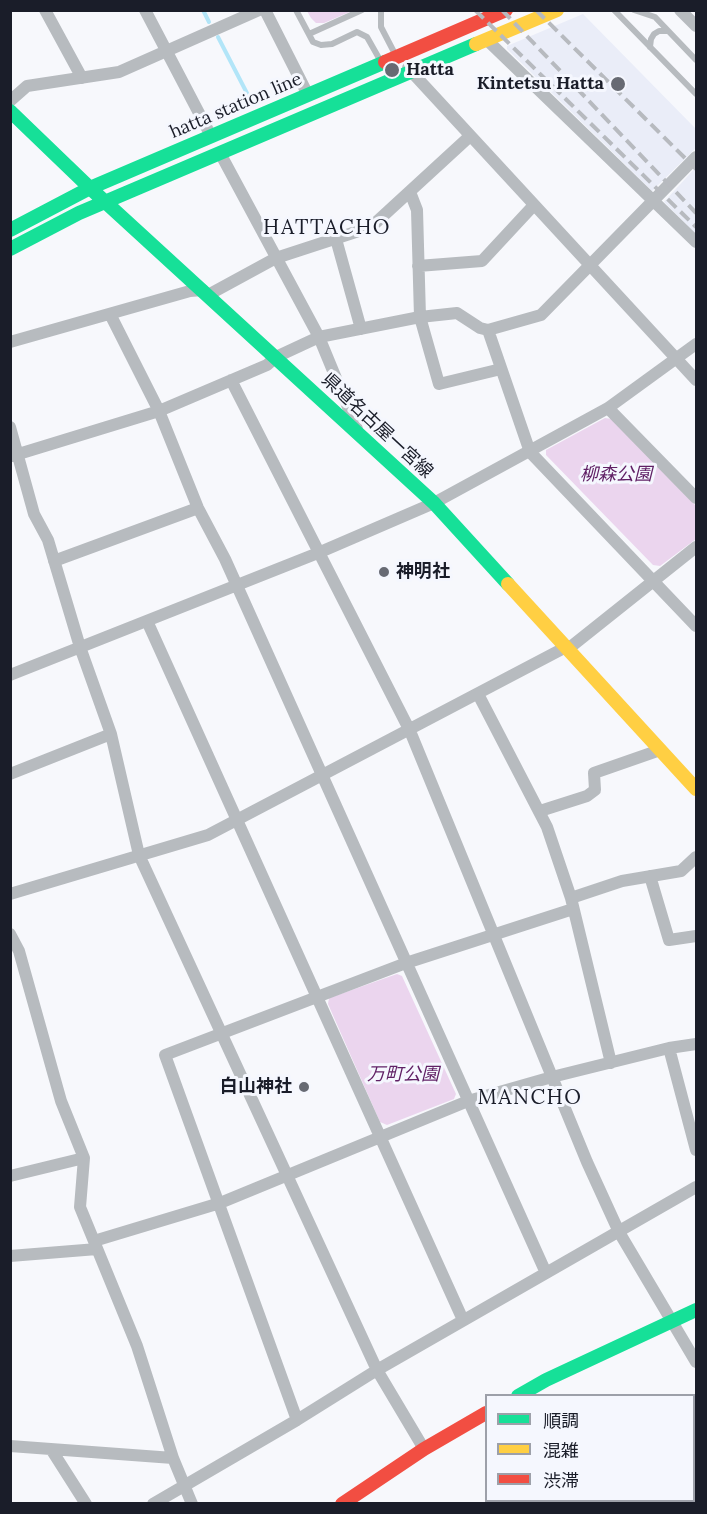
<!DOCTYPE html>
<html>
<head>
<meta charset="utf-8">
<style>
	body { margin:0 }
	#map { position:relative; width:707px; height:1514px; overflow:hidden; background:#f7f8fc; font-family:Lora,"Noto Sans JP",serif }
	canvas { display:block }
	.frame { position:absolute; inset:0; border:12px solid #1a1d29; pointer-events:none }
	.legend { position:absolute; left:485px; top:1394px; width:210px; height:108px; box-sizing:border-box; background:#f5f7fe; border:2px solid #9da0a9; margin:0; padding:8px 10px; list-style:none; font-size:18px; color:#1a1d29 }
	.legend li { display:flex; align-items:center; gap:12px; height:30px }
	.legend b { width:30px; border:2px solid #9da0a9 }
</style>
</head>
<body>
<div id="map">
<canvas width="707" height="1514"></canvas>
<div class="frame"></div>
<ul class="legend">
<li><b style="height:8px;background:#16e098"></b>順調</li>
<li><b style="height:8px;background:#ffcf43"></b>混雑</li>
<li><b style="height:8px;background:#f24e42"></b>渋滞</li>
</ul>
</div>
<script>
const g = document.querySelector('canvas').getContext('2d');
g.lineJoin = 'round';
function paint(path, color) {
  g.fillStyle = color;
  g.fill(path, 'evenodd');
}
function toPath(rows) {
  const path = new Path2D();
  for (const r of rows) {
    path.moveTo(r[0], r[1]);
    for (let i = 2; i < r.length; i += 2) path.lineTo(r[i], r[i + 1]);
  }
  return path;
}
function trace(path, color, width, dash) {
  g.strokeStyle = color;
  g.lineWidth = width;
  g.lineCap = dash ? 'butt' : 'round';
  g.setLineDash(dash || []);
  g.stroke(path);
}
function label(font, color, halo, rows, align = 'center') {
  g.font = font + ' Lora,"Noto Sans JP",serif';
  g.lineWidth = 6;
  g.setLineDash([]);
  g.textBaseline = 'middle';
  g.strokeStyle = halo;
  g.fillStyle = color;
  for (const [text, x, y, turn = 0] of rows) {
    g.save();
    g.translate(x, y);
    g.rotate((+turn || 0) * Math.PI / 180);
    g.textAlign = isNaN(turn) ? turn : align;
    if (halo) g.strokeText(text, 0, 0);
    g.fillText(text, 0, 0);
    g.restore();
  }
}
paint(toPath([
	[583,14,696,129,696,148,652,191,507,49,507,46],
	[696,167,696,234,664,202],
	[696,1449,696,1503,606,1503,611,1500,694,1500,694,1451]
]), '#eaedf8');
paint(toPath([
	[307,11,352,11,324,23,316,23,311,18],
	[605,418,612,419,696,506,696,539,660,566,653,565,546,455,546,450],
	[397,974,402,976,456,1094,454,1099,387,1125,380,1122,328,1004,329,998]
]), '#ebd5ee');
trace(toPath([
	[203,10,209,22],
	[218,37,251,101]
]), '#b2e5f8', 4);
trace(toPath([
	[296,10,313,42,321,45,332,44,357,32,367,37,380,60],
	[381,10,381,27,395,54],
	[614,10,696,94],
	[634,10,655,17,696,60],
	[309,34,362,10],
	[650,47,651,39,654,34,659,31,668,31]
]), '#b7bbbf', 6);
trace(toPath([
	[45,10,82,78],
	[145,10,211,136],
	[265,10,308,95],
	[680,10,696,26],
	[487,40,696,242],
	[408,68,696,380],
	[10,101,27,86,119,72,259,10],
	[220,153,319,337,357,429],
	[410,192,417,210,420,317,439,384,501,369],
	[336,239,361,329],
	[418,266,482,261,534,205],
	[208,295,276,258,371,227,469,137],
	[110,314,159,411,198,508,225,559,546,1273],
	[488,330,530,452,696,626],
	[10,342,190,291,203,290],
	[231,380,410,731,587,1162,619,1232,696,1362],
	[608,408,696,498],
	[10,427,34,514,48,540,80,647,111,734,139,855,377,1370,424,1449],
	[12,456,159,411,267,365,276,357,319,337,420,317,457,313,480,328,488,330,541,315,696,157],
	[54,561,198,508],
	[147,621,463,1320],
	[568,649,696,547],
	[10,675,318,553,434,503,608,408,696,344],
	[478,694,547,827,571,898,611,1063],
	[10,774,111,734],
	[540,811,587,796,595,790,594,773,660,750],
	[650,876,669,940,696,936],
	[10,894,208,835,566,647],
	[571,898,622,881,681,871,696,857],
	[10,934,19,951,61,1101,84,1158,80,1207,137,1346,173,1458,192,1504],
	[669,1048,696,1150],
	[10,1176,84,1158],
	[94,1241,220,1203,468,1101,552,1077,669,1048,696,1044],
	[10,1256,97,1249],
	[297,1420,165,1055,406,963,573,909],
	[10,1446,173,1458],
	[51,1449,86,1504],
	[153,1504,297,1420,377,1370,696,1187]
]), '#b7bbbf', 12);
trace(toPath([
	[10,111,90,188,434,503,508,584],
	[10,230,90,188,385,62],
	[10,249,79,213,476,44],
	[518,1396,546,1380,696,1310]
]), '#16e098', 14);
trace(toPath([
	[476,44,557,10],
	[508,584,696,789]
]), '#ffcf43', 14);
trace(toPath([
	[385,62,506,10],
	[342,1504,424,1449,486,1413]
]), '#f24e42', 14);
trace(toPath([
	[475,10,696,227],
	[502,10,696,213],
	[536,10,696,169],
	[694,1483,696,1482],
	[694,1494,696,1493],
	[660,1504,665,1500],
	[678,1504,683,1500]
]), '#b7babf', 4, [12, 6]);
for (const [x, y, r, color] of [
	[392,70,8,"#676a73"],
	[618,84,8,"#676a73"],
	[384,572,6,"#676a73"],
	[304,1087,6,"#676a73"]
]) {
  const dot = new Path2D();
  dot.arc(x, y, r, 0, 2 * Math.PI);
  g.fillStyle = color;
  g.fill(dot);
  trace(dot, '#f5f7fe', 2);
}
label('bold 18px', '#1a1d29', '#f5f7fe', [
	["Hatta",406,70],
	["Kintetsu Hatta",604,84,"right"],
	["神明社",396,572],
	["白山神社",292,1087,"right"]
], 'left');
label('18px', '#1a1d29', '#f5f7fe', [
	["hatta station line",236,106,-23],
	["県道名古屋一宮線",377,426,43]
]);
label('italic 18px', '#602065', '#f5f7fe', [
	["柳森公園",616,475],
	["万町公園",403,1075]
]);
g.letterSpacing = '1.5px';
label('21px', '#1a1d29', '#f5f7fe', [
	["HATTACHO",327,228],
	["MANCHO",530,1098]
]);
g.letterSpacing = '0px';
</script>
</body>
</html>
